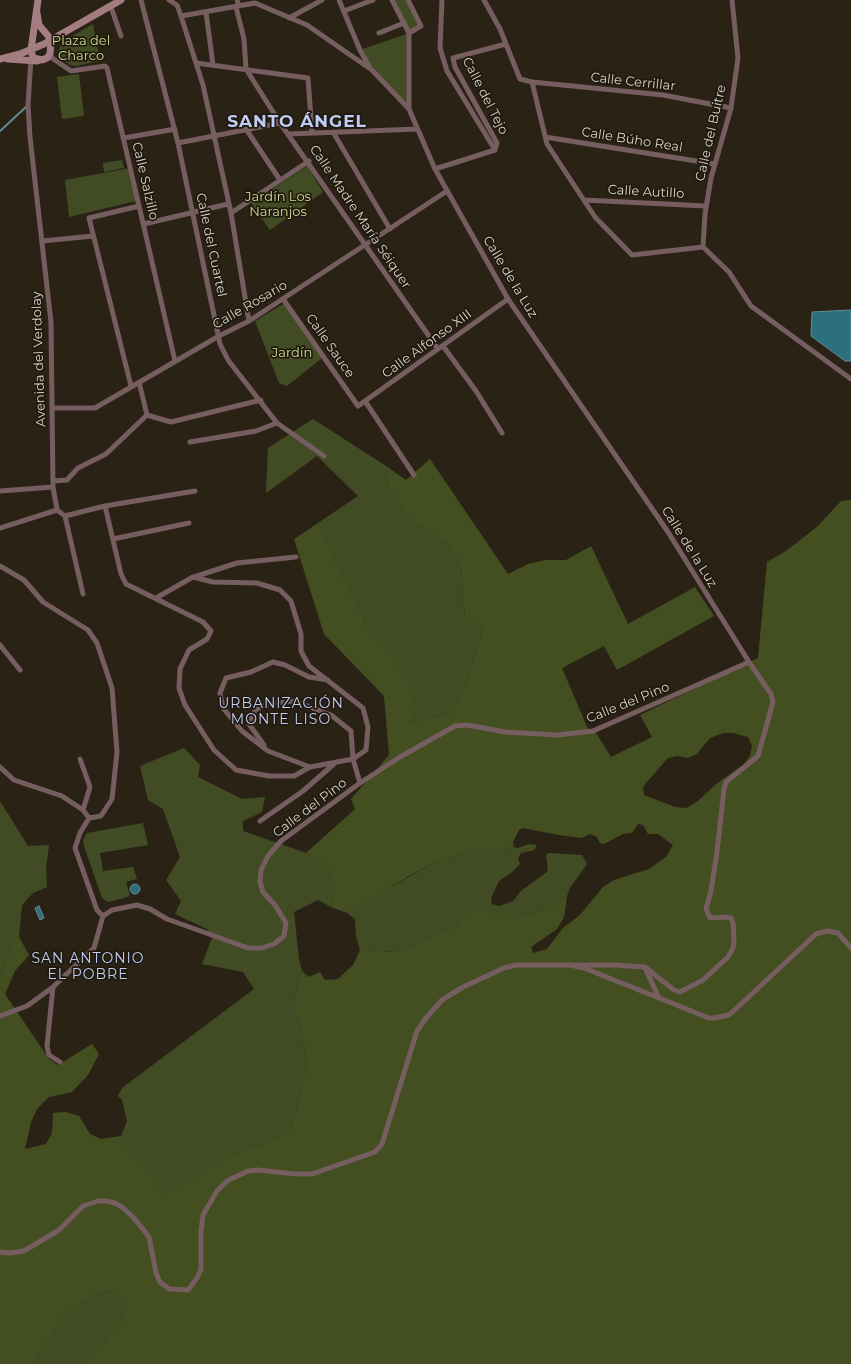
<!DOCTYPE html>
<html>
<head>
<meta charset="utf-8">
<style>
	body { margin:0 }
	canvas { display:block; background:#2b2216 }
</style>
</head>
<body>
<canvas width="851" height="1364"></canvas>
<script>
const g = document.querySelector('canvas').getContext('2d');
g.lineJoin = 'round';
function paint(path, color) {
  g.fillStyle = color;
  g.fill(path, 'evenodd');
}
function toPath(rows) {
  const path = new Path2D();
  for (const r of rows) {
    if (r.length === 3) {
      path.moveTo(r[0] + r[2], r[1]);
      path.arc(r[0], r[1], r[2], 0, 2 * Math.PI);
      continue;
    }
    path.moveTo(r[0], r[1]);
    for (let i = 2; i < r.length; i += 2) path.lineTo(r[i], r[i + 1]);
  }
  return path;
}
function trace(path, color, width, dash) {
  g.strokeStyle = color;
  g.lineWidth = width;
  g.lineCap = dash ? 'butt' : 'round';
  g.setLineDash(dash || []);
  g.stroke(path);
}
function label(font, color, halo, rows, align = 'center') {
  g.font = font + ' Montserrat,sans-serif';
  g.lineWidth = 3.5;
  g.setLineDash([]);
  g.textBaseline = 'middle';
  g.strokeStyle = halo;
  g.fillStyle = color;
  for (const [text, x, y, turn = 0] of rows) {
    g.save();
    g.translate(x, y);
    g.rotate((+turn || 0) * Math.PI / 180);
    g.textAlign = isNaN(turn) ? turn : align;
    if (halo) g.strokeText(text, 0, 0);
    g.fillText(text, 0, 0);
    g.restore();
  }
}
paint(toPath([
	[392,0,408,0,421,26,409,33,409,109,370,68,360,50,409,33],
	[93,24,100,61,76,66,70,65,57,54,62,42],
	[79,74,84,116,62,119,57,77],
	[122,160,124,168,104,172,103,163],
	[307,166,323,192,270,230,251,203],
	[131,168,136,201,69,217,65,180],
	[285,303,322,358,287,386,279,383,255,321],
	[313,419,386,466,388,487,408,517,450,546,461,566,465,620,483,628,465,687,450,713,410,722,384,648,366,624,318,523,358,496,317,456,266,493,268,448],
	[184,748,200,765,198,777,242,799,265,797,262,812,243,821,243,831,306,853,319,859,328,871,335,886,331,907,318,900,294,912,299,959,302,971,294,1000,295,1015,302,1032,307,1064,297,1107,289,1132,268,1142,232,1154,208,1167,166,1195,121,1136,127,1121,122,1100,118,1096,122,1088,254,989,243,972,202,964,212,938,207,929,175,914,181,901,166,880,180,857,163,809,148,800,140,766],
	[0,801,28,846,49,845,46,869,47,887,33,893,22,905,19,937,14,938,0,977],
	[143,823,148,845,100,853,103,871,133,867,137,879,126,882,130,896,109,902,106,901,102,898,84,846,83,840,87,833],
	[529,844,537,845,534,850,521,853,518,859,520,864,512,872,499,881,491,898,492,904,499,906,513,901,521,891,548,871,546,856,548,853,582,855,587,864,570,888,567,896,549,908,519,917,463,916,457,925,419,942,408,950,396,952,360,950,356,936,355,919,347,913,355,907,434,863,471,851,500,851,514,847,518,848],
	[111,1291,125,1304,127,1311,101,1347,85,1364,34,1364,46,1343,67,1315,92,1295]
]), '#424c24');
paint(toPath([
	[430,459,508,574,528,564,545,560,566,560,591,546,628,624,695,587,714,616,617,670,604,646,562,668,588,729,596,733,611,757,652,737,640,715,758,658,767,562,786,551,818,526,841,501,851,500,851,1364,85,1364,101,1347,127,1311,125,1304,111,1291,92,1295,67,1315,46,1343,34,1364,0,1364,0,977,14,938,19,937,29,955,15,971,5,994,49,1059,58,1065,92,1044,99,1054,88,1075,72,1092,49,1097,37,1109,31,1122,25,1149,46,1144,52,1133,53,1113,66,1112,79,1116,90,1134,101,1139,121,1136,166,1194,208,1167,232,1154,268,1142,289,1132,297,1107,307,1064,302,1032,295,1015,294,1000,302,971,309,977,320,972,325,980,338,979,353,965,360,950,396,952,408,950,419,942,457,925,463,916,471,910,519,917,549,908,567,896,564,917,557,929,531,947,533,953,547,949,563,928,580,915,603,887,614,880,649,869,666,857,673,845,658,834,648,834,643,825,638,824,632,833,623,834,604,844,600,843,597,837,590,834,582,838,559,835,523,828,519,830,513,842,514,847,500,851,471,851,434,863,409,876,347,913,331,907,335,886,328,871,319,859,306,853,355,809,351,799,389,755,384,696,324,634,294,539,318,523,366,624,406,676,414,707,410,722,450,713,465,687,483,628,465,620,461,566,450,546,408,517,388,487,386,466,406,480],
	[723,733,733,733,748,737,752,746,750,756,744,764,715,785,698,801,687,808,675,807,644,795,643,788,645,784,668,758,677,756,688,758,697,754,710,738]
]), '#444f21');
const water = toPath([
	[851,310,851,361,845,361,811,336,812,312,851,310],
	[135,889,5],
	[39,906,44,918,40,920,35,908,39,906]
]);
paint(water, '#2c707d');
trace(water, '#608e94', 1);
trace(toPath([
	[0,131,27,106]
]), '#608e94', 2);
trace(toPath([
	[141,0,178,143,220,344,228,360,277,423,324,456],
	[169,0,177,5,181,16,255,3,307,25,369,68],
	[237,0,239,6],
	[339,0,360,50,370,68,409,109,435,169,508,299,668,532,749,662,771,694,773,702,758,756,726,782,724,789,717,852,711,891,706,909,710,918,726,917,731,918,733,923,734,940,733,948,728,957,703,980,680,992,674,990,645,967,615,965,570,965],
	[392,0,409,33,409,109],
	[408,0,421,26,409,33],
	[484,0,500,29,520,79,532,82,547,144,595,217,632,255,703,247],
	[111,7,121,36],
	[236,7,244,39,246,69,280,123,438,349],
	[344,11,373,0],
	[206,12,213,65],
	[181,16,203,85,231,213,249,321],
	[289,18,322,0],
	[379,33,404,23],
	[49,56,71,71,105,66,107,68,175,361],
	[31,58,28,105,30,137,51,322,53,487,57,510,65,516,83,594],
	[196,63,308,78,312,133],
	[532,82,663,95,731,108],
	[246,129,280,180],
	[333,132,390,229],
	[289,134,417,129],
	[545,137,715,164],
	[124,138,175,129],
	[178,143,280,123],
	[495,150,497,143,455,67,453,58,506,44],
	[435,169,495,150,447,71,440,48,442,0],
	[584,200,706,206],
	[231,213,309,161],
	[144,224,228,204],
	[42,241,93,236],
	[703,247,705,214,711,178,731,108,738,58,732,0],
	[703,247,729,272,751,306,851,379],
	[283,299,358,406,508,299],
	[443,346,476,391,502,433],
	[139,382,147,415],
	[131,386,89,218,139,206],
	[365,401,414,475],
	[53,408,95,408,219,336,249,321,447,191],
	[147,415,171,422,261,400],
	[190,442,256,431,277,423],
	[53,481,67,480,78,468,106,454,147,415],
	[0,491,53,487],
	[105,506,121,574,126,584,203,622,211,631,207,639,189,650,180,669,179,688,185,705,214,750,236,770,269,776,294,776,310,767,353,759,366,750,368,727,363,708,309,666,301,651,301,634,291,601,280,590,257,583,213,582,193,577,156,598],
	[65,516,105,506,195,491],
	[0,528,57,510],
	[113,539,189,523],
	[0,566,24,580,43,602,88,630,97,643,112,688,117,752,112,799,101,816,89,818,80,833,75,848,97,910,103,916],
	[194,577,237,563,296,557],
	[0,645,20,670],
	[264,745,249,724,255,710,268,704,294,701,331,715,351,731,353,759,360,783],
	[80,759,90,787,83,810],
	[0,767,14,780,62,796,83,810,89,818],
	[310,767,268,751,242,731,223,708,220,693,226,678,251,672,273,662,285,665,309,677,328,680],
	[260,821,303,791,335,763],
	[645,968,659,998],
	[53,987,47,1046,49,1055,60,1062],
	[0,1016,27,1006,53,987,94,948,103,916,112,910,137,905,150,909,167,919,248,948,262,948,274,944,284,936,286,923,275,905,263,892,260,882,261,870,268,856,281,841,360,783,400,757,455,726,467,725,505,732,557,735,593,731,749,662],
	[0,1252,9,1253,24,1251,59,1230,83,1206,98,1201,106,1201,115,1203,122,1207,134,1218,149,1237,156,1273,160,1282,169,1289,188,1290,197,1278,201,1269,201,1231,203,1215,217,1191,227,1181,248,1171,257,1170,296,1174,312,1174,375,1152,382,1144,417,1031,426,1018,442,1000,463,987,504,968,516,965,570,965,584,968,709,1018,715,1018,729,1015,740,1005,816,934,827,931,838,933,851,948]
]), '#755d60', 5);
trace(toPath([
	[37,13,39,25,49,37,51,42,50,54,47,58,42,60,33,58,31,50,38,0],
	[0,59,20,54,44,44,121,0],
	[8,59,37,61]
]), '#a37d82', 7);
label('13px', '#cadf94', '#21190d', [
	["Plaza del",81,41],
	["Charco",81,56],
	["Jardín Los",278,197],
	["Naranjos",278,212],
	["Jardín",292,353]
]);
label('13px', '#d8d3cb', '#21190d', [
	["Calle Cerrillar",633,82,6],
	["Calle del Tejo",485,96,63],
	["Calle del Buitre",711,133,-77],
	["Calle Búho Real",632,140,9],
	["Calle Salzillo",145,181,77],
	["Calle Autillo",646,192,3],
	["Calle Madre María Séiquer",360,217,56],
	["Calle del Cuartel",211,245,78],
	["Calle de la Luz",510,277,59],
	["Calle Rosario",250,305,-30],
	["Calle Alfonso XIII",427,344,-36],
	["Calle Sauce",330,346,55],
	["Avenida del Verdolay",39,359,-92],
	["Calle de la Luz",689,547,58],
	["Calle del Pino",628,703,-22],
	["Calle del Pino",310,808,-37]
]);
g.letterSpacing = '1px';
label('14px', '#bfccf6', '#21190d', [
	["URBANIZACIÓN",281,704],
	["MONTE LISO",281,720],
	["SAN ANTONIO",88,959],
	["EL POBRE",88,975]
]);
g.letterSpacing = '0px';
g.letterSpacing = '1px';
label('bold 17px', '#bfccf6', '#21190d', [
	["SANTO ÁNGEL",297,122]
]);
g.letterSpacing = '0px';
</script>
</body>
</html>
